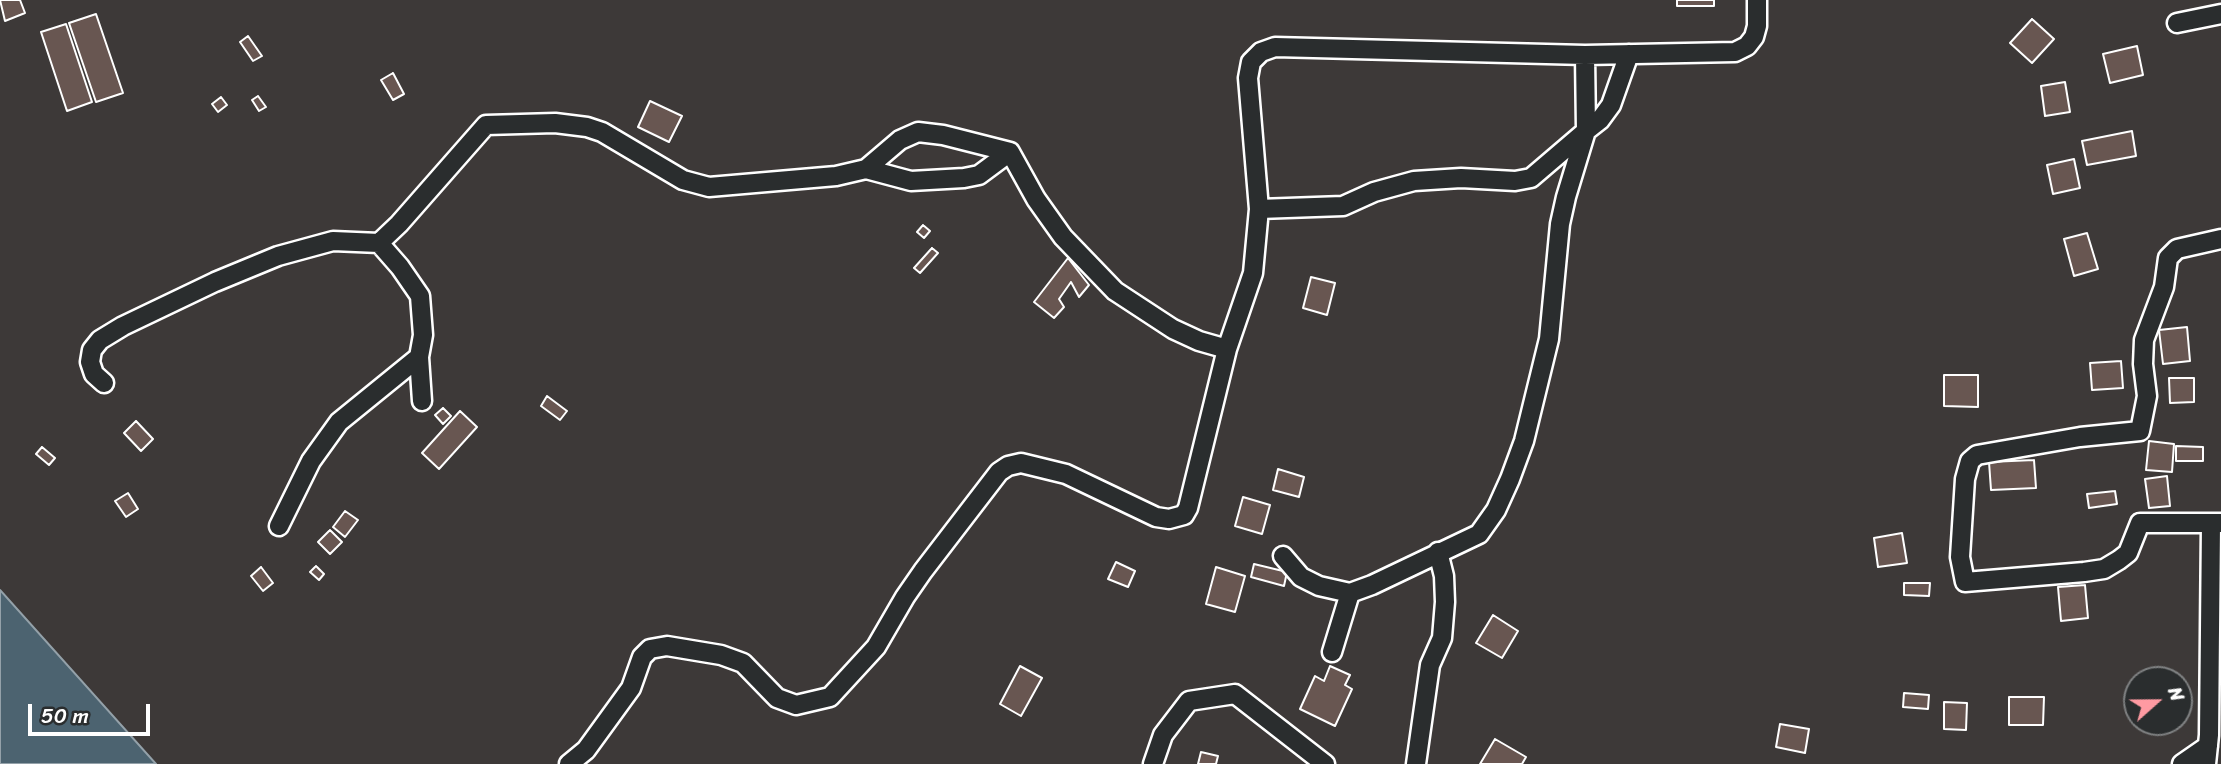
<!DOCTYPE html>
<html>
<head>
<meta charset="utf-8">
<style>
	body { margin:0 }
	#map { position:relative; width:2221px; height:764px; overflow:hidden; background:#3d3938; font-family:Sriracha,sans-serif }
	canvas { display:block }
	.north { position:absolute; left:2123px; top:666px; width:70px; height:70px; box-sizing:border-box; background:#2a2d2e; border:2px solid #7f8182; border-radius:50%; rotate:69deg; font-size:19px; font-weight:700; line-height:28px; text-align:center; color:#fff }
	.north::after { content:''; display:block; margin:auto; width:24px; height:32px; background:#ff9aa2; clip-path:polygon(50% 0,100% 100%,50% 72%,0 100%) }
	.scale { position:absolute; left:28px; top:704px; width:122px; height:32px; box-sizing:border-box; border:4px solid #fff; border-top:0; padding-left:9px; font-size:21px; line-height:24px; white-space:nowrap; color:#fff; -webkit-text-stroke:5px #2a2d2e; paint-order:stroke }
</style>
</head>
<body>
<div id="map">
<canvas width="2221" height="764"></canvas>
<div class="north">N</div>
<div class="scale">50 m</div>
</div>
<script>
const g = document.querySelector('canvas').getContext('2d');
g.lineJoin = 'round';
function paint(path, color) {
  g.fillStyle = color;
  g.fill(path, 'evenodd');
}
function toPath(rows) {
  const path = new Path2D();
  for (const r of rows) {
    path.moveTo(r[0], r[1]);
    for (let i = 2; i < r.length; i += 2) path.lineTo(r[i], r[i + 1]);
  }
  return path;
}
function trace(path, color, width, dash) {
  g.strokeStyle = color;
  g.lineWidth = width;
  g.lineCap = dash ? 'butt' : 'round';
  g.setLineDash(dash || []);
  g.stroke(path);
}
const water = toPath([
	[0,590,156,764,0,764,0,590]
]);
paint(water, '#4c6370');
trace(water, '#94a1a9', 2);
const building = toPath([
	[0,0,20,0,25,13,5,21,0,0],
	[1677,0,1714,0,1714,6,1677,6,1677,0],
	[96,14,123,93,96,102,69,23,96,14],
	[2032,19,2054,39,2032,63,2010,43,2032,19],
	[66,24,92,102,67,111,41,32,66,24],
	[248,36,262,56,253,61,240,42,248,36],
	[2137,46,2143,75,2110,83,2103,54,2137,46],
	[393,73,404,94,393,100,381,80,393,73],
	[2065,82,2070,112,2045,116,2041,86,2065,82],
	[258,96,266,107,259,111,252,100,258,96],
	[221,97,227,105,218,112,212,104,221,97],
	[650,101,682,116,669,142,638,127,650,101],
	[2132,131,2136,156,2087,165,2082,141,2132,131],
	[2074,159,2080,188,2053,194,2047,165,2074,159],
	[923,225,930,231,924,238,917,232,923,225],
	[2087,233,2098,269,2074,276,2064,239,2087,233],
	[932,248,938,253,920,273,914,268,932,248],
	[1068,258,1089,285,1079,297,1071,282,1059,299,1064,307,1054,318,1034,302,1068,258],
	[1311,277,1335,283,1327,315,1303,308,1311,277],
	[2187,327,2190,361,2163,364,2159,330,2187,327],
	[2121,361,2123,388,2092,390,2090,363,2121,361],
	[1944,375,1978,375,1978,407,1944,406,1944,375],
	[2169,378,2194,378,2194,402,2170,403,2169,378],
	[547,396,567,411,560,420,541,406,547,396],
	[443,408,451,416,443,424,435,415,443,408],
	[460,411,477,427,439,469,422,453,460,411],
	[136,421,153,439,141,451,124,433,136,421],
	[2149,441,2174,444,2172,472,2146,470,2149,441],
	[2176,446,2203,447,2203,461,2176,461,2176,446],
	[42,447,55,458,49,465,36,454,42,447],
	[2034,460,2036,488,1991,490,1989,462,2034,460],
	[1278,469,1304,477,1299,497,1273,490,1278,469],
	[2167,476,2170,506,2149,508,2145,479,2167,476],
	[2115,491,2117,504,2089,508,2087,494,2115,491],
	[128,493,138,509,126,517,115,501,128,493],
	[1243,497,1270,505,1262,534,1235,526,1243,497],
	[345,511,358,520,345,537,333,527,345,511],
	[330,530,342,542,330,554,318,542,330,530],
	[1902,533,1907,563,1878,567,1874,538,1902,533],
	[1116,562,1135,571,1128,587,1108,579,1116,562],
	[1254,564,1287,572,1284,586,1251,577,1254,564],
	[316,566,324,574,319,580,310,572,316,566],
	[261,567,273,583,263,591,251,576,261,567],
	[1216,567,1245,576,1235,612,1206,604,1216,567],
	[1904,583,1930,583,1929,596,1904,595,1904,583],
	[2085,585,2088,618,2061,621,2058,587,2085,585],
	[1493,615,1518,631,1502,658,1476,643,1493,615],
	[1020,666,1042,678,1021,716,1000,704,1020,666],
	[1330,666,1350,675,1345,685,1352,689,1335,726,1300,709,1315,676,1324,681,1330,666],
	[1904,693,1929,695,1928,709,1903,707,1904,693],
	[2009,697,2044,697,2043,725,2009,725,2009,697],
	[1944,702,1967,703,1966,730,1944,729,1944,702],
	[1780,724,1809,729,1805,753,1776,747,1780,724],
	[1495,739,1526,757,1522,764,1480,764,1495,739],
	[1201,752,1218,756,1216,764,1198,764,1201,752]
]);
paint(building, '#685651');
trace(building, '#fff', 2);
const minor = toPath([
	[2177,23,2221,14],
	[866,169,911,181,964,178,979,175,1010,152],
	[1259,209,1248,78,1251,62,1261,52,1275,47,1585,55],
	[2221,239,2177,249,2168,258,2164,287,2144,340,2143,364,2147,396,2140,431,2080,437,1977,455,1970,461,1965,479,1960,557,1965,582,2084,572,2104,569,2119,560,2128,553,2140,523,2221,523],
	[379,243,400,267,420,296,423,335,419,357,422,401],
	[104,383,94,374,90,362,92,350,100,340,123,326,215,282,278,256,333,241,379,243,399,224,486,125,555,123,587,127,602,132,683,180,709,187,836,176,866,169,900,140,918,132,943,135,1010,152,1036,199,1063,237,1115,291,1173,329,1199,341,1227,349,1253,273,1259,209,1343,206,1374,192,1414,181,1461,178,1515,181,1531,178,1586,131,1585,55,1735,52,1747,46,1754,37,1757,26,1757,0],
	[279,526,311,461,339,422,419,357],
	[1283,556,1301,577,1319,586,1350,593],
	[1332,652,1350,593,1372,585,1479,534,1496,510,1510,479,1524,441,1549,339,1560,224,1566,197,1586,131,1600,120,1611,105,1629,54],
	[569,764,586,750,631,688,642,657,650,649,667,646,721,655,743,663,777,698,796,705,830,697,876,647,905,597,923,571,999,472,1008,466,1021,463,1066,474,1156,517,1169,519,1184,515,1188,508,1227,349],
	[1153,764,1163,735,1189,701,1235,694,1325,764],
	[1416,764,1430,665,1442,638,1445,602,1444,576,1438,552],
	[2182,764,2208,746],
	[2206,764,2209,735,2211,525]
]);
trace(minor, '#fff', 23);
trace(minor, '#2a2d2e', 18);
</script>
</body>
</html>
